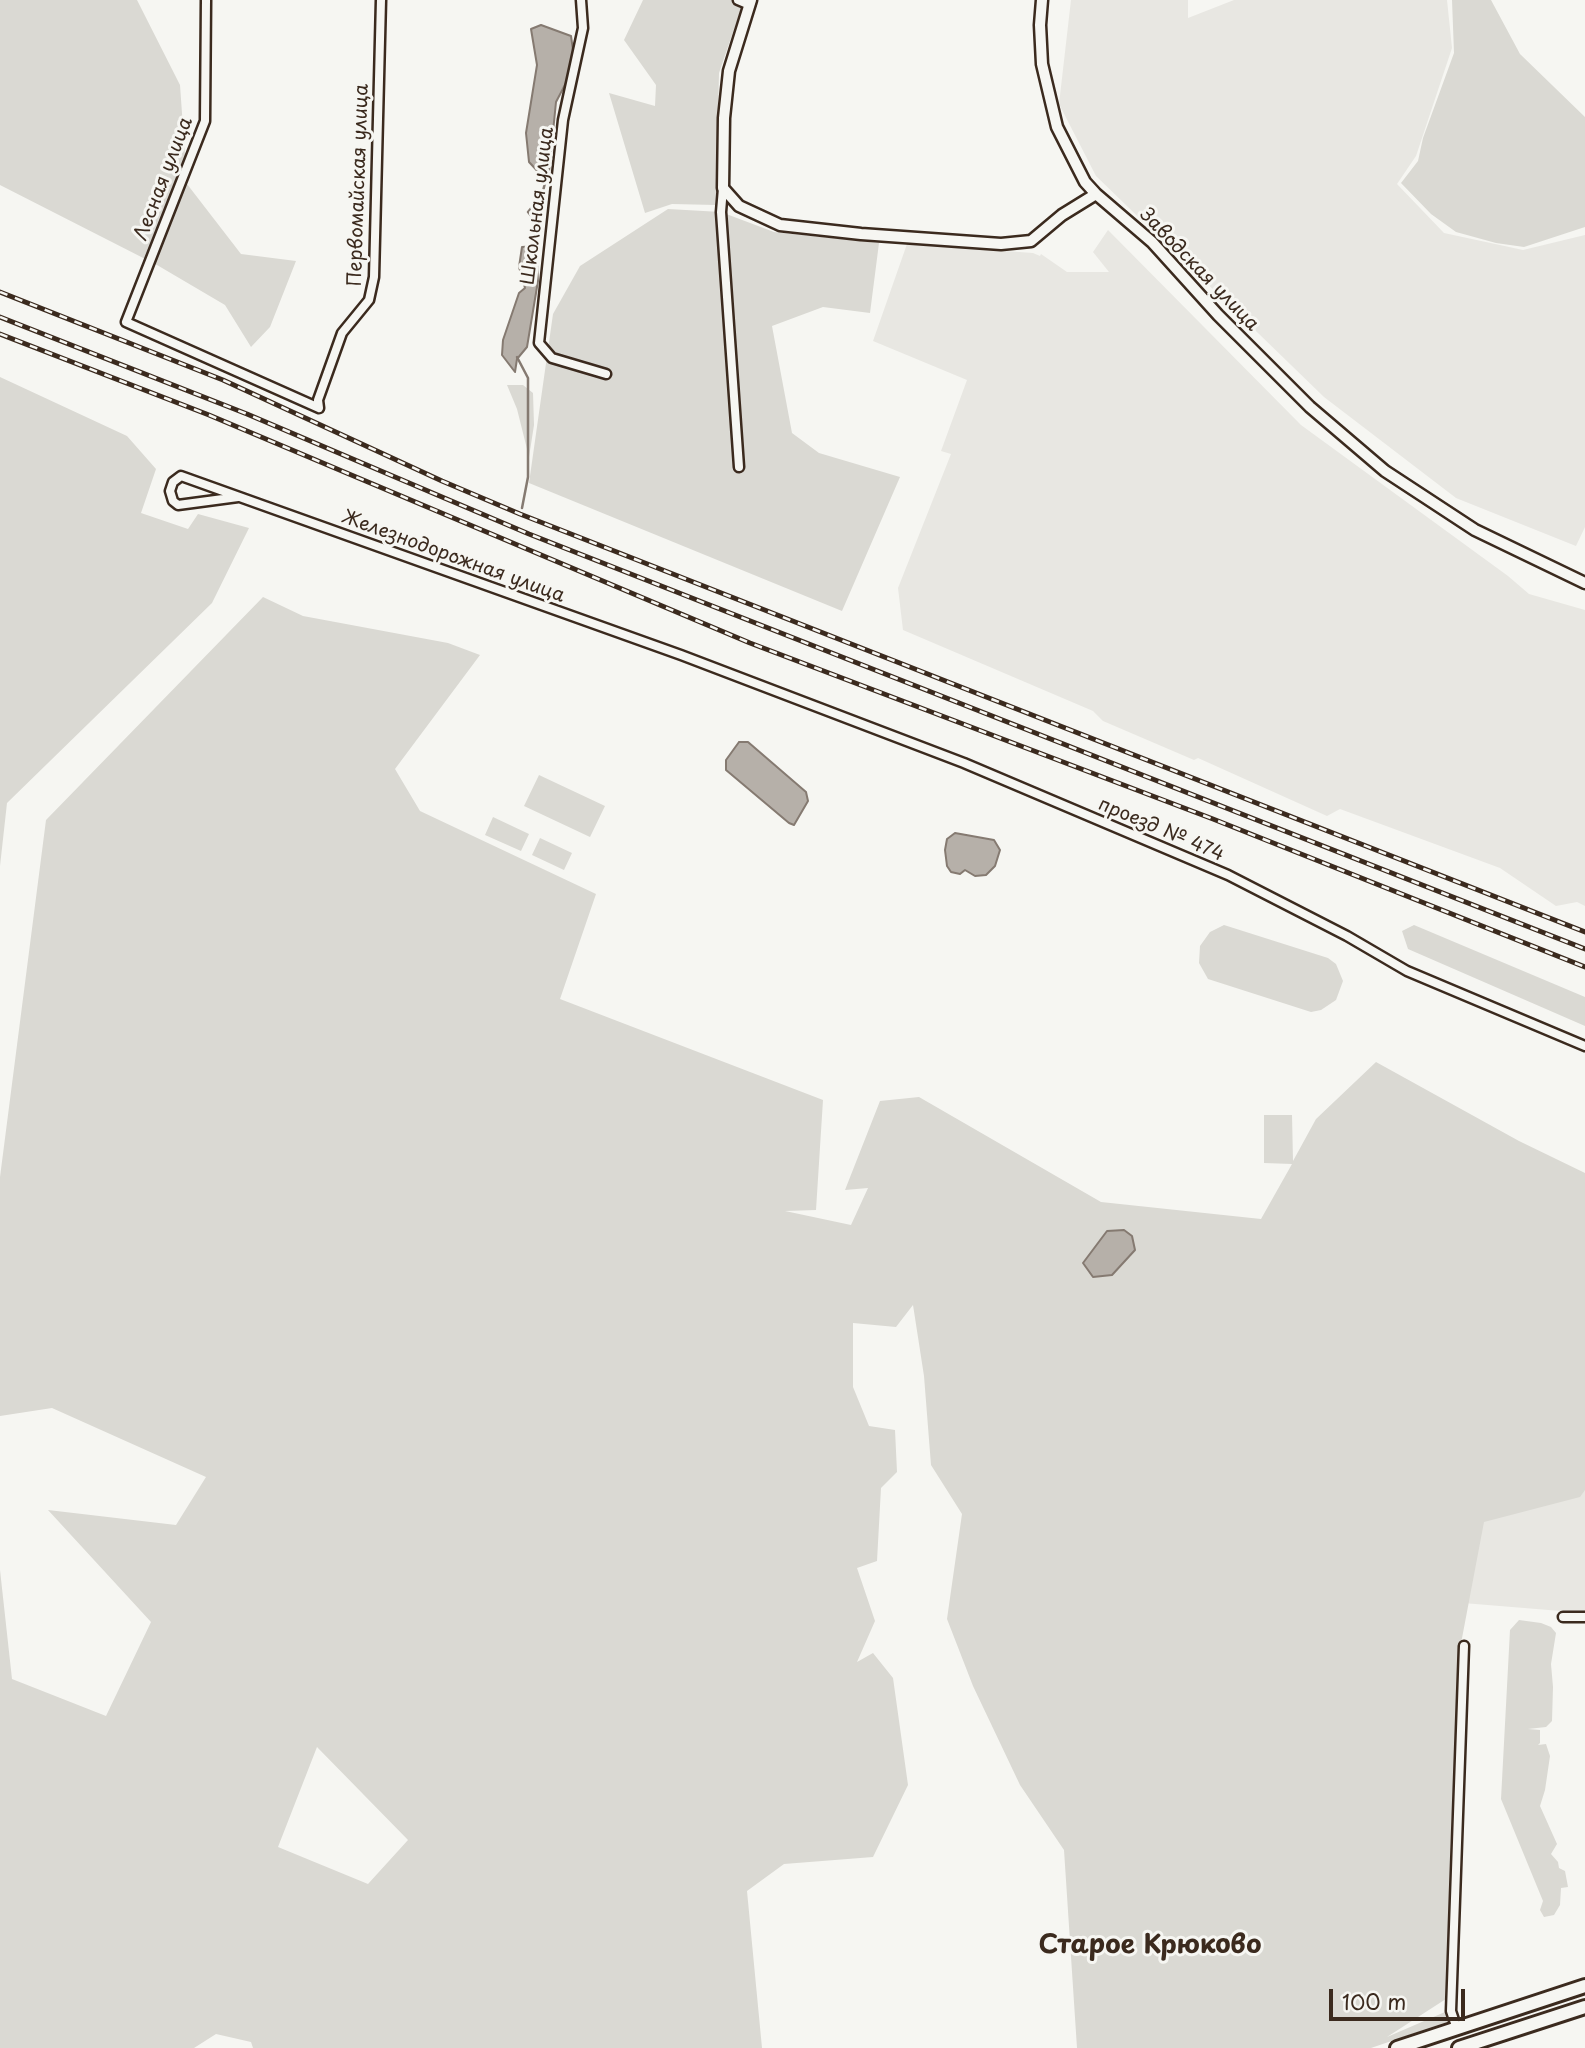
<!DOCTYPE html>
<html>
<head>
<meta charset="utf-8">
<style>
	body { margin:0 }
	#map { position:relative; width:1585px; height:2048px; overflow:hidden; background:#f6f6f2; font-family:"Playpen Sans",sans-serif }
	canvas { display:block }
	.scale { position:absolute; left:1329px; top:1989px; width:136px; height:32px; box-sizing:border-box; border:4px solid #3b2a1e; border-top:0; padding-left:9px; font-size:21px; line-height:24px; white-space:nowrap; color:#3b2a1e; -webkit-text-stroke:5px #f6f6f2; paint-order:stroke }
</style>
</head>
<body>
<div id="map">
<canvas width="1585" height="2048"></canvas>
<div class="scale">100 m</div>
</div>
<script>
const g = document.querySelector('canvas').getContext('2d');
g.lineJoin = 'round';
function paint(path, color) {
  g.fillStyle = color;
  g.fill(path, 'evenodd');
}
function toPath(rows) {
  const path = new Path2D();
  for (const r of rows) {
    path.moveTo(r[0], r[1]);
    for (let i = 2; i < r.length; i += 2) path.lineTo(r[i], r[i + 1]);
  }
  return path;
}
function trace(path, color, width, dash) {
  g.strokeStyle = color;
  g.lineWidth = width;
  g.lineCap = dash ? 'butt' : 'round';
  g.setLineDash(dash || []);
  g.stroke(path);
}
function label(font, color, halo, rows, align = 'center') {
  g.font = font + ' "Playpen Sans",sans-serif';
  g.lineWidth = 6;
  g.setLineDash([]);
  g.textBaseline = 'middle';
  g.strokeStyle = halo;
  g.fillStyle = color;
  for (const [text, x, y, turn = 0] of rows) {
    g.save();
    g.translate(x, y);
    g.rotate((+turn || 0) * Math.PI / 180);
    g.textAlign = isNaN(turn) ? turn : align;
    if (halo) g.strokeText(text, 0, 0);
    g.fillText(text, 0, 0);
    g.restore();
  }
}
paint(toPath([
	[1071,0,1188,0,1188,18,1234,0,1447,0,1452,48,1416,156,1397,184,1444,233,1523,250,1585,235,1585,527,1576,546,1456,498,1324,397,1096,176,1059,104],
	[1108,230,1301,425,1508,576,1529,594,1585,610,1585,906,1577,902,1556,906,1500,868,1340,809,1327,816,1198,758,1194,760,1103,721,1093,711,903,630,898,588,951,454,941,451,967,380,873,341,907,244,1033,253,1040,256,1041,254,1067,272,1109,272,1093,252],
	[1585,1479,1585,1613,1451,1602,1445,1501]
]), '#e8e7e2');
paint(toPath([
	[0,0,137,0,180,85,187,184,241,254,296,261,270,327,251,347,225,305,157,265,0,185],
	[643,0,744,0,719,73,716,205,672,204,645,213,609,93,655,106,656,85,624,40],
	[1452,0,1491,0,1520,54,1585,117,1585,227,1524,247,1496,243,1456,232,1431,214,1401,183,1418,161,1423,138,1454,53],
	[668,209,721,212,774,232,879,243,870,313,823,307,772,326,792,433,819,453,900,477,842,611,529,483,553,314,580,266],
	[0,377,127,436,156,469,141,513,188,529,198,514,249,528,212,603,7,803,0,866],
	[507,385,523,385,533,393,534,425,529,457,517,409],
	[263,597,303,616,448,643,480,655,395,769,420,811,596,894,560,999,823,1100,816,1210,785,1211,851,1225,868,1188,845,1190,880,1101,919,1097,1101,1202,1261,1219,1292,1164,1264,1163,1264,1115,1292,1115,1293,1161,1316,1119,1376,1062,1519,1141,1585,1173,1585,1490,1580,1497,1484,1522,1459,1654,1450,1858,1449,1997,1387,2037,1445,2012,1454,2016,1450,2021,1371,2048,1077,2048,1064,1850,1020,1785,973,1686,947,1619,962,1514,931,1465,924,1376,913,1305,896,1327,853,1323,853,1387,869,1426,895,1430,897,1472,881,1488,877,1561,857,1568,875,1621,857,1662,873,1653,893,1678,908,1785,873,1857,784,1864,747,1891,762,2048,253,2048,251,2042,216,2034,194,2048,0,2048,0,1570,12,1679,106,1716,151,1622,48,1510,176,1525,206,1477,52,1408,0,1416,0,1177,46,820],
	[317,1747,408,1840,368,1884,278,1847],
	[539,775,605,806,590,837,524,806],
	[493,817,529,834,521,851,485,835],
	[540,838,572,853,564,870,532,855],
	[1224,925,1328,958,1336,964,1343,981,1336,1000,1321,1010,1311,1012,1208,979,1199,963,1200,946,1210,932],
	[1414,925,1585,997,1585,1026,1408,949,1402,931],
	[1519,1620,1541,1623,1551,1627,1556,1633,1551,1664,1553,1687,1552,1721,1546,1727,1528,1729,1540,1730,1540,1743,1538,1745,1546,1744,1550,1756,1545,1790,1540,1806,1557,1844,1551,1854,1558,1862,1559,1868,1565,1871,1568,1887,1561,1888,1560,1905,1554,1915,1544,1917,1540,1910,1543,1901,1501,1799,1510,1630]
]), '#dad9d3');
const water = toPath([
	[541,25,571,36,574,57,567,81,556,102,548,182,545,184,542,176,529,162,526,133,537,65,531,29,541,25],
	[536,246,538,281,527,347,517,359,515,372,502,355,503,340,519,293,525,288,519,267,522,247,536,246],
	[739,742,748,742,806,792,808,801,794,825,789,823,726,770,726,760,739,742],
	[955,833,994,840,1000,850,995,866,986,875,975,876,965,870,960,874,951,872,947,866,945,850,947,839,955,833],
	[1124,1230,1132,1236,1135,1250,1112,1275,1093,1277,1083,1263,1107,1231,1124,1230]
]);
paint(water, '#b6b0a9');
trace(water, '#857a71', 2);
trace(toPath([
	[533,248,542,229,528,212,542,195,545,183],
	[517,357,528,378,528,477,522,508]
]), '#857a71', 2.5);
const minor = toPath([
	[206,0,205,121,126,322,319,408,318,400,342,333,369,300,374,277,381,0],
	[581,0,583,28,563,120,539,343,552,358,606,374],
	[738,0,750,5],
	[723,188,721,212,739,467],
	[238,497,178,505,173,501,170,491,173,482,181,476,681,655,964,763,1228,875,1347,936,1407,971,1585,1046],
	[1563,1617,1585,1617],
	[1457,2029,1451,2011,1464,1646]
]);
const tertiary = toPath([
	[751,0,729,71,724,118,723,188,739,206,780,225,861,234,1001,244,1031,241,1062,215,1096,194,1152,242,1218,315,1310,407,1385,471,1475,530,1585,583],
	[1042,0,1040,25,1042,64,1057,127,1085,182,1096,194]
]);
const primary = toPath([
	[1397,2048,1585,1986],
	[1459,2048,1585,2007]
]);
trace(minor, '#3b2a1e', 13);
trace(tertiary, '#3b2a1e', 15);
trace(primary, '#3b2a1e', 18);
trace(minor, '#f6f6f2', 8);
trace(tertiary, '#f6f6f2', 10);
trace(primary, '#f6f6f2', 12);
const rail = toPath([
	[0,292,223,380,442,481,520,514,1585,932],
	[0,317,247,414,529,534,1585,949],
	[0,334,209,415,750,643,1213,819,1585,967]
]);
trace(rail, '#3b2a1e', 5);
trace(rail, '#f6f6f2', 2.5, [8]);
label('19px', '#3b2a1e', '#f6f6f2', [
	["Лесная улица",164,179,-69],
	["Первомайская улица",359,185,-88],
	["Школьная улица",538,206,-83],
	["Заводская улица",1199,270,46],
	["Железнодорожная улица",453,557,20],
	["проезд № 474",1161,830,23]
]);
label('bold 26px', '#3b2a1e', '#f6f6f2', [
	["Старое Крюково",1150,1946]
]);
</script>
</body>
</html>
